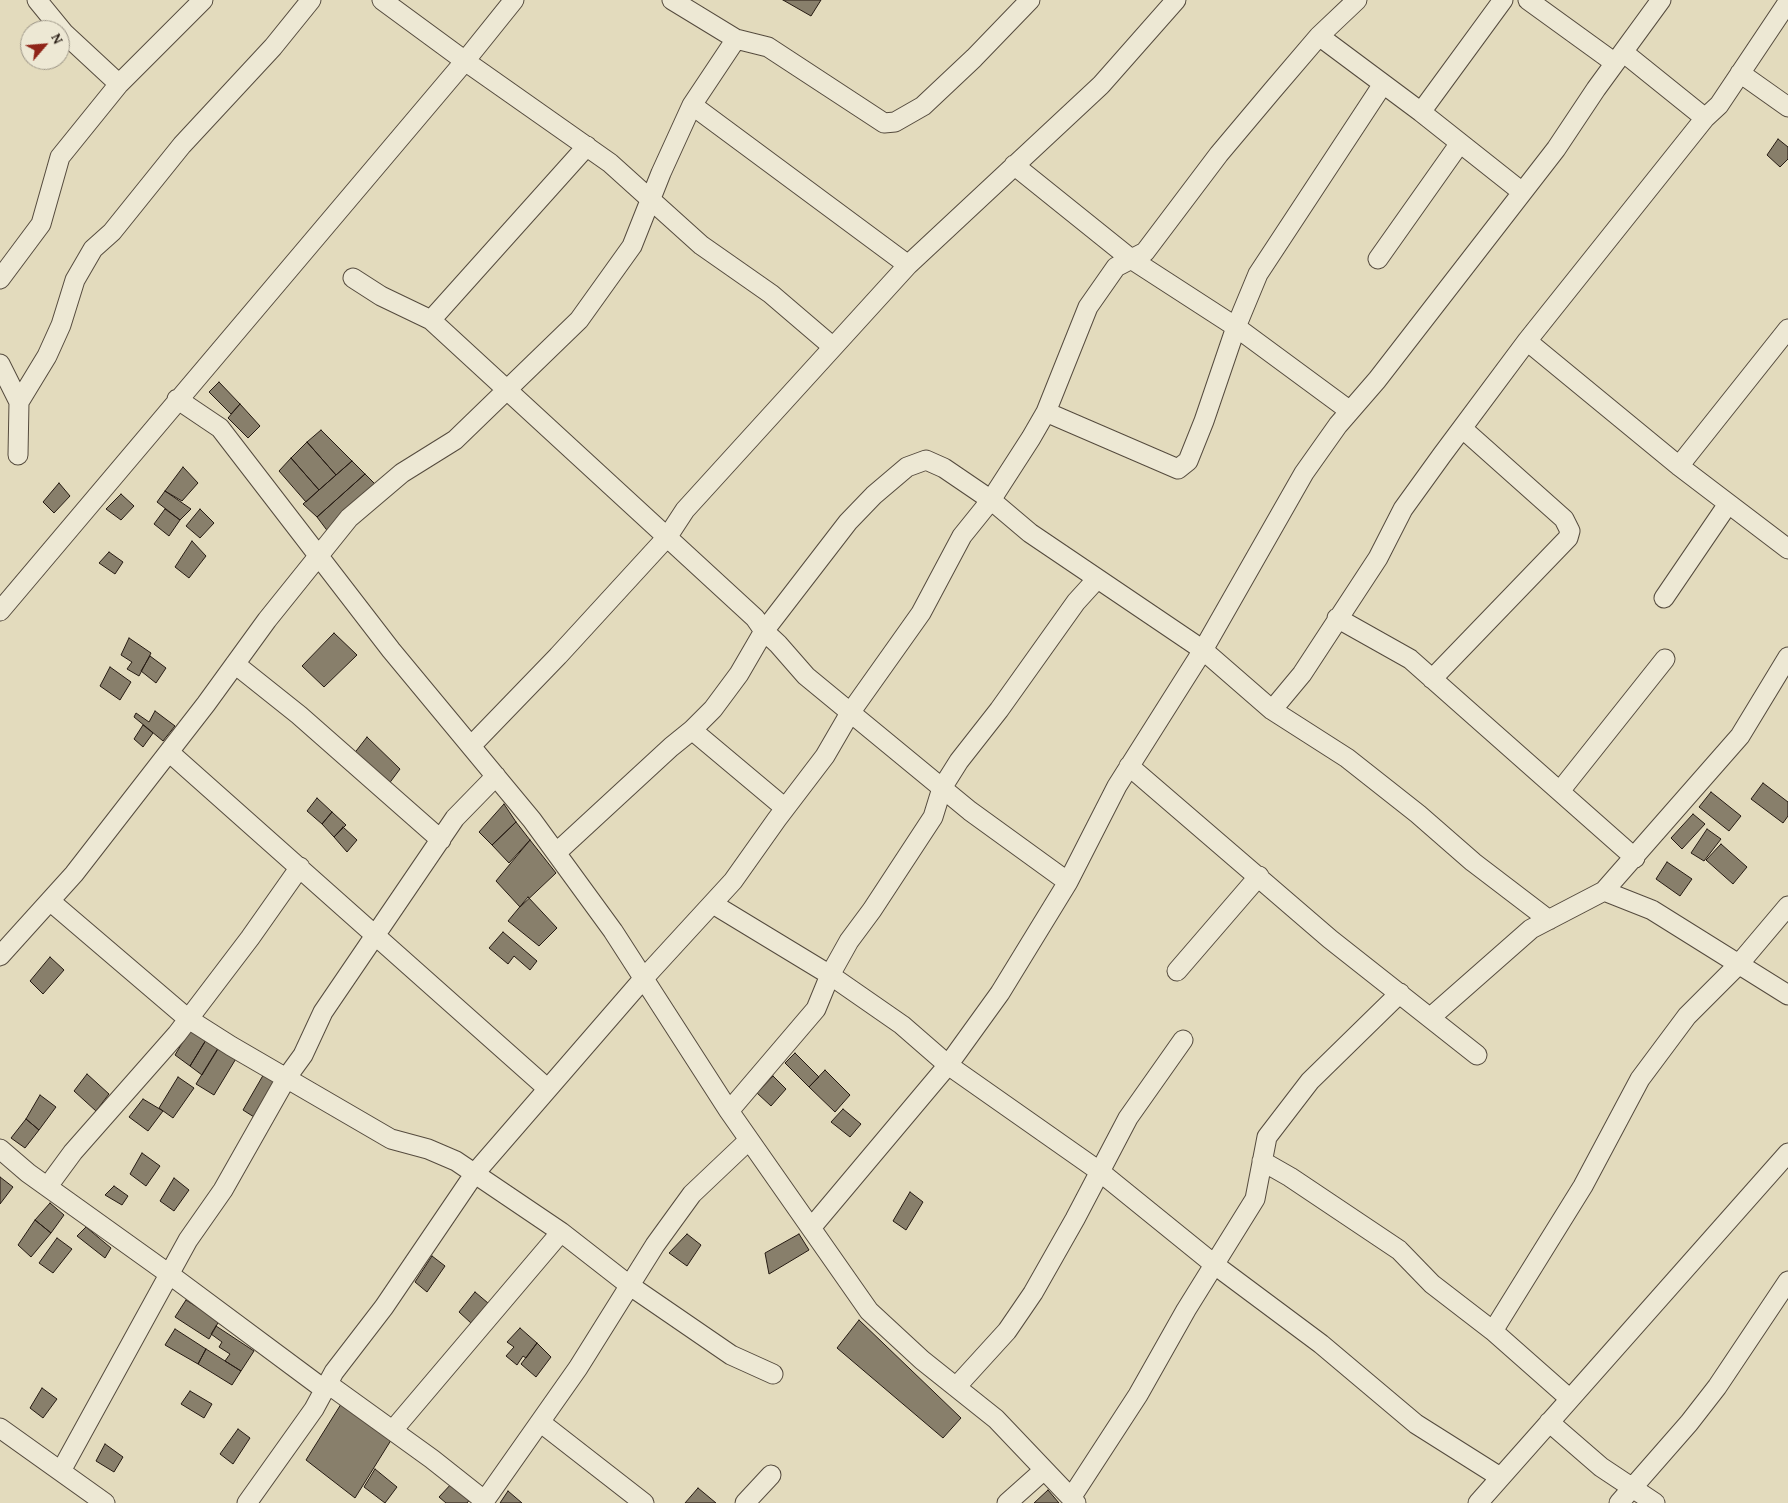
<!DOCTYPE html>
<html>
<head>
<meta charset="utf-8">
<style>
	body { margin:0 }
	#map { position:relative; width:1788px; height:1503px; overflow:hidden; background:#e3dbbd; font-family:"Gentium Book Plus",serif }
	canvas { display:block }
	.north { position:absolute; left:20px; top:20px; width:50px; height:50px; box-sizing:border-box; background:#ede8d4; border:1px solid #9d9687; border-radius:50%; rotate:63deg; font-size:14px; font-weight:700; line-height:20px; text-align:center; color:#261b13 }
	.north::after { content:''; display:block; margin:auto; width:18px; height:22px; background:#8f2418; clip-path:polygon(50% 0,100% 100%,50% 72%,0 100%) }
</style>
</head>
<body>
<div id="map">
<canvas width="1788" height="1503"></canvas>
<div class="north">N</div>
</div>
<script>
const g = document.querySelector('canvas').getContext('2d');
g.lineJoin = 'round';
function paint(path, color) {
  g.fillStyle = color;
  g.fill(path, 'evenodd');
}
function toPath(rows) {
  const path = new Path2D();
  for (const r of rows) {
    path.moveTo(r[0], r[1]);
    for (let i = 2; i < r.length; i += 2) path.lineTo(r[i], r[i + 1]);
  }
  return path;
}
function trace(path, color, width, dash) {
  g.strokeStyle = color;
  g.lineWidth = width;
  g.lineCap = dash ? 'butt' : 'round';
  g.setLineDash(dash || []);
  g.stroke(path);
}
const building = toPath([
	[783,0,821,0,811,16,783,0],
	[1778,139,1788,147,1788,159,1780,167,1767,155,1778,139],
	[219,382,240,404,231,414,209,392,219,382],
	[240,404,260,426,248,438,228,418,240,404],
	[321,430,352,461,336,475,307,442,321,430],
	[307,442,336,475,319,490,291,458,307,442],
	[291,458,319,490,306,502,279,471,291,458],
	[352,461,365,474,317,517,303,504,352,461],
	[183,467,198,483,182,501,165,491,183,467],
	[365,474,378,487,329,533,317,517,365,474],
	[59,483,70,496,54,513,43,502,59,483],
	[165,491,191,509,180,520,157,502,165,491],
	[121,494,134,506,121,520,106,509,121,494],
	[165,509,180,520,169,536,154,524,165,509],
	[200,509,214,523,200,538,186,526,200,509],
	[192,541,206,556,189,578,175,567,192,541],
	[109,552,123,562,115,574,99,563,109,552],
	[334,633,357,655,324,687,302,666,334,633],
	[129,638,151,653,139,676,127,669,132,662,121,655,129,638],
	[150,656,166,668,156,683,141,671,150,656],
	[110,667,131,682,120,700,100,686,110,667],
	[155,711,175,726,163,741,134,717,136,713,149,722,155,711],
	[143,725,153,733,143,747,134,739,143,725],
	[367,737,400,769,388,785,353,755,367,737],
	[1763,783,1788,802,1788,816,1783,823,1751,799,1763,783],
	[1711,792,1741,816,1729,831,1699,807,1711,792],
	[317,798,332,812,322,824,307,811,317,798],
	[504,804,516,822,492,845,479,832,504,804],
	[332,812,346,825,334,837,322,824,332,812],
	[1693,814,1705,824,1682,849,1671,838,1693,814],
	[516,822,530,840,509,863,492,845,516,822],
	[343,827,357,840,347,852,334,837,343,827],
	[1707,829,1721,839,1704,861,1691,853,1707,829],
	[530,840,556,873,520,907,496,881,530,840],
	[1721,844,1747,867,1733,884,1706,860,1721,844],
	[1667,862,1692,879,1680,896,1656,879,1667,862],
	[528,897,557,928,539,946,508,921,528,897],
	[503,932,537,961,530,970,514,956,508,964,489,948,503,932],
	[50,957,64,970,43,994,30,981,50,957],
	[190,1030,206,1040,190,1066,175,1055,190,1030],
	[206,1040,218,1049,202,1075,190,1066,206,1040],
	[220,1045,237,1057,214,1095,196,1084,220,1045],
	[795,1053,819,1077,809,1087,785,1063,795,1053],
	[825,1070,850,1095,835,1112,809,1087,825,1070],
	[265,1072,277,1079,254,1117,243,1110,265,1072],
	[87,1074,109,1094,96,1111,74,1091,87,1074],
	[773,1076,786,1089,771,1106,757,1093,773,1076],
	[178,1077,194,1088,173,1118,159,1108,178,1077],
	[40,1095,56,1107,39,1130,26,1119,40,1095],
	[143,1099,163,1111,148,1131,129,1117,143,1099],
	[843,1109,861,1124,850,1137,831,1122,843,1109],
	[26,1119,39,1130,25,1148,11,1138,26,1119],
	[142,1153,160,1166,146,1186,130,1174,142,1153],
	[0,1177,13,1187,0,1204,0,1177],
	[174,1178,189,1190,174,1211,160,1201,174,1178],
	[114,1186,128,1196,122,1205,105,1195,114,1186],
	[910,1192,923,1202,906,1230,893,1221,910,1192],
	[50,1203,64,1215,51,1233,35,1220,50,1203],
	[35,1220,51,1233,31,1257,18,1245,35,1220],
	[86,1227,111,1248,105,1258,77,1236,86,1227],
	[687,1234,701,1245,687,1266,669,1253,687,1234],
	[799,1234,809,1250,769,1274,765,1253,799,1234],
	[57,1238,72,1249,53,1273,39,1263,57,1238],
	[432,1256,445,1266,427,1292,415,1282,432,1256],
	[475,1292,488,1303,471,1323,459,1312,475,1292],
	[186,1300,219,1321,209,1339,175,1317,186,1300],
	[859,1320,961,1418,943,1438,837,1348,859,1320],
	[216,1326,254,1351,241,1371,225,1361,230,1354,219,1347,222,1342,211,1334,216,1326],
	[520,1328,537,1343,526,1358,523,1356,517,1365,506,1356,514,1347,507,1342,520,1328],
	[175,1329,206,1349,198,1364,165,1345,175,1329],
	[537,1343,551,1357,536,1377,521,1364,537,1343],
	[206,1349,241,1371,232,1385,198,1364,206,1349],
	[42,1388,57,1399,43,1418,30,1408,42,1388],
	[190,1391,212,1404,204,1418,181,1404,190,1391],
	[343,1401,393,1437,355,1498,306,1460,343,1401],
	[238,1429,250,1438,233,1464,220,1454,238,1429],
	[105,1444,123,1457,114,1472,96,1461,105,1444],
	[375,1469,397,1487,385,1503,364,1487,375,1469],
	[453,1482,472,1497,467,1503,446,1503,439,1497,453,1482],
	[698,1488,716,1503,685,1503,698,1488],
	[1048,1490,1059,1503,1034,1503,1048,1490],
	[508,1491,522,1503,500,1503,508,1491]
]);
paint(building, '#887f6b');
trace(building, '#261b13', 1);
const minor = toPath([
	[37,0,64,33,119,84],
	[382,0,465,61,610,163,701,245,771,294,833,347],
	[672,0,736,39,768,47,884,123,895,122,923,106,974,58,1030,0],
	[1528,0,1615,63],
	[1319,36,1421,112,1522,192],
	[1623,52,1705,118],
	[1740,73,1788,107],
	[692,105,908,265],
	[1421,112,1503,0],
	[1014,165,1131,259,1236,327,1350,411],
	[1378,259,1460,143],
	[353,278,381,296,431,320,755,618,764,631,778,644,806,676,970,811,1068,882],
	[0,279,41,224,60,157,119,84,203,0],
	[431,320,587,146],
	[1527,341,1679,466,1788,549],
	[0,364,19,402,18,455],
	[177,399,220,428,391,650,532,820,613,931,729,1111,869,1311,922,1360,996,1419,1076,1503],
	[19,402,47,356,61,325,75,280,93,249,112,232,182,145,273,47,311,0],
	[1046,412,1178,469,1188,461,1204,421,1236,327,1258,274,1383,84],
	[1679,466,1788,329],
	[1664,598,1728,504],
	[0,611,465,61,514,0],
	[1337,618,1410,659,1635,858],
	[235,664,299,715,441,840],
	[1432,679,1568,538,1570,531,1564,519,1463,429],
	[1272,710,1302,674,1378,558,1403,509,1442,455,1527,341,1705,118,1719,105,1788,2],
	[692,730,785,808],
	[471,746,558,656,668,536,685,510,908,265,1101,85,1176,0],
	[169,752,548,1089],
	[1129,766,1330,939,1477,1055],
	[1560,791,1665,659],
	[556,853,671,747,692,730,713,709,739,674,764,631,848,522,874,495,907,467,926,460,944,468,991,500,1030,533,1203,650,1272,710,1347,758,1418,814,1473,862,1549,920],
	[1604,891,1740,736,1788,657],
	[50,901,187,1018,231,1046,391,1139,428,1149,456,1161,561,1232,629,1285,731,1355,773,1374],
	[713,904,830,975,902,1025,948,1065,1099,1171,1215,1265,1321,1344,1416,1424,1500,1477],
	[0,956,74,874,206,704,267,620,349,518,402,473,455,440,579,320,632,246,661,173,692,105,736,39],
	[1177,971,1259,876],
	[1431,1017,1531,929,1604,891,1652,910,1788,995],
	[729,1111,816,1009,830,975,849,941,872,910,933,817,942,788,959,761,999,710,1076,602,1096,580],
	[0,1149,28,1173,169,1274,325,1390],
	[1262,1161,1290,1177,1399,1250,1432,1284,1493,1331,1570,1399],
	[48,1186,73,1152,177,1034,250,938,300,867],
	[811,1228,948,1065,1000,993,1068,882,1117,786,1203,650,1304,473,1338,425,1377,380,1556,149,1596,89,1661,0],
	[1493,1331,1583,1186,1640,1079,1687,1016,1739,964,1788,906],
	[328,1384,432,1459,485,1501],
	[956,1387,1007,1331,1033,1293,1075,1219,1128,1118,1183,1040],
	[540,1422,644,1503],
	[1549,1422,1601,1467,1655,1503],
	[0,1428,105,1503],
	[393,1430,561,1232],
	[61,1471,188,1240,223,1190,287,1077,303,1055,323,1012,455,818,496,776],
	[1071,1498,1138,1395,1186,1310,1255,1199,1267,1137,1310,1081,1400,993],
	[247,1503,314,1409,334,1372,384,1307,475,1173,644,978,733,881,777,819,825,756,850,713,921,613,962,536,991,500,1031,438,1046,412,1088,307,1116,267,1145,252,1219,154,1272,91,1319,36,1357,0],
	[483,1503,578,1368,655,1245,692,1194,749,1140],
	[745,1503,771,1475],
	[1007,1503,1044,1470],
	[1478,1503,1788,1153],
	[1619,1503,1689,1423,1717,1387,1788,1281]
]);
trace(minor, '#554b3e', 21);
trace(minor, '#ede8d4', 19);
</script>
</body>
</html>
